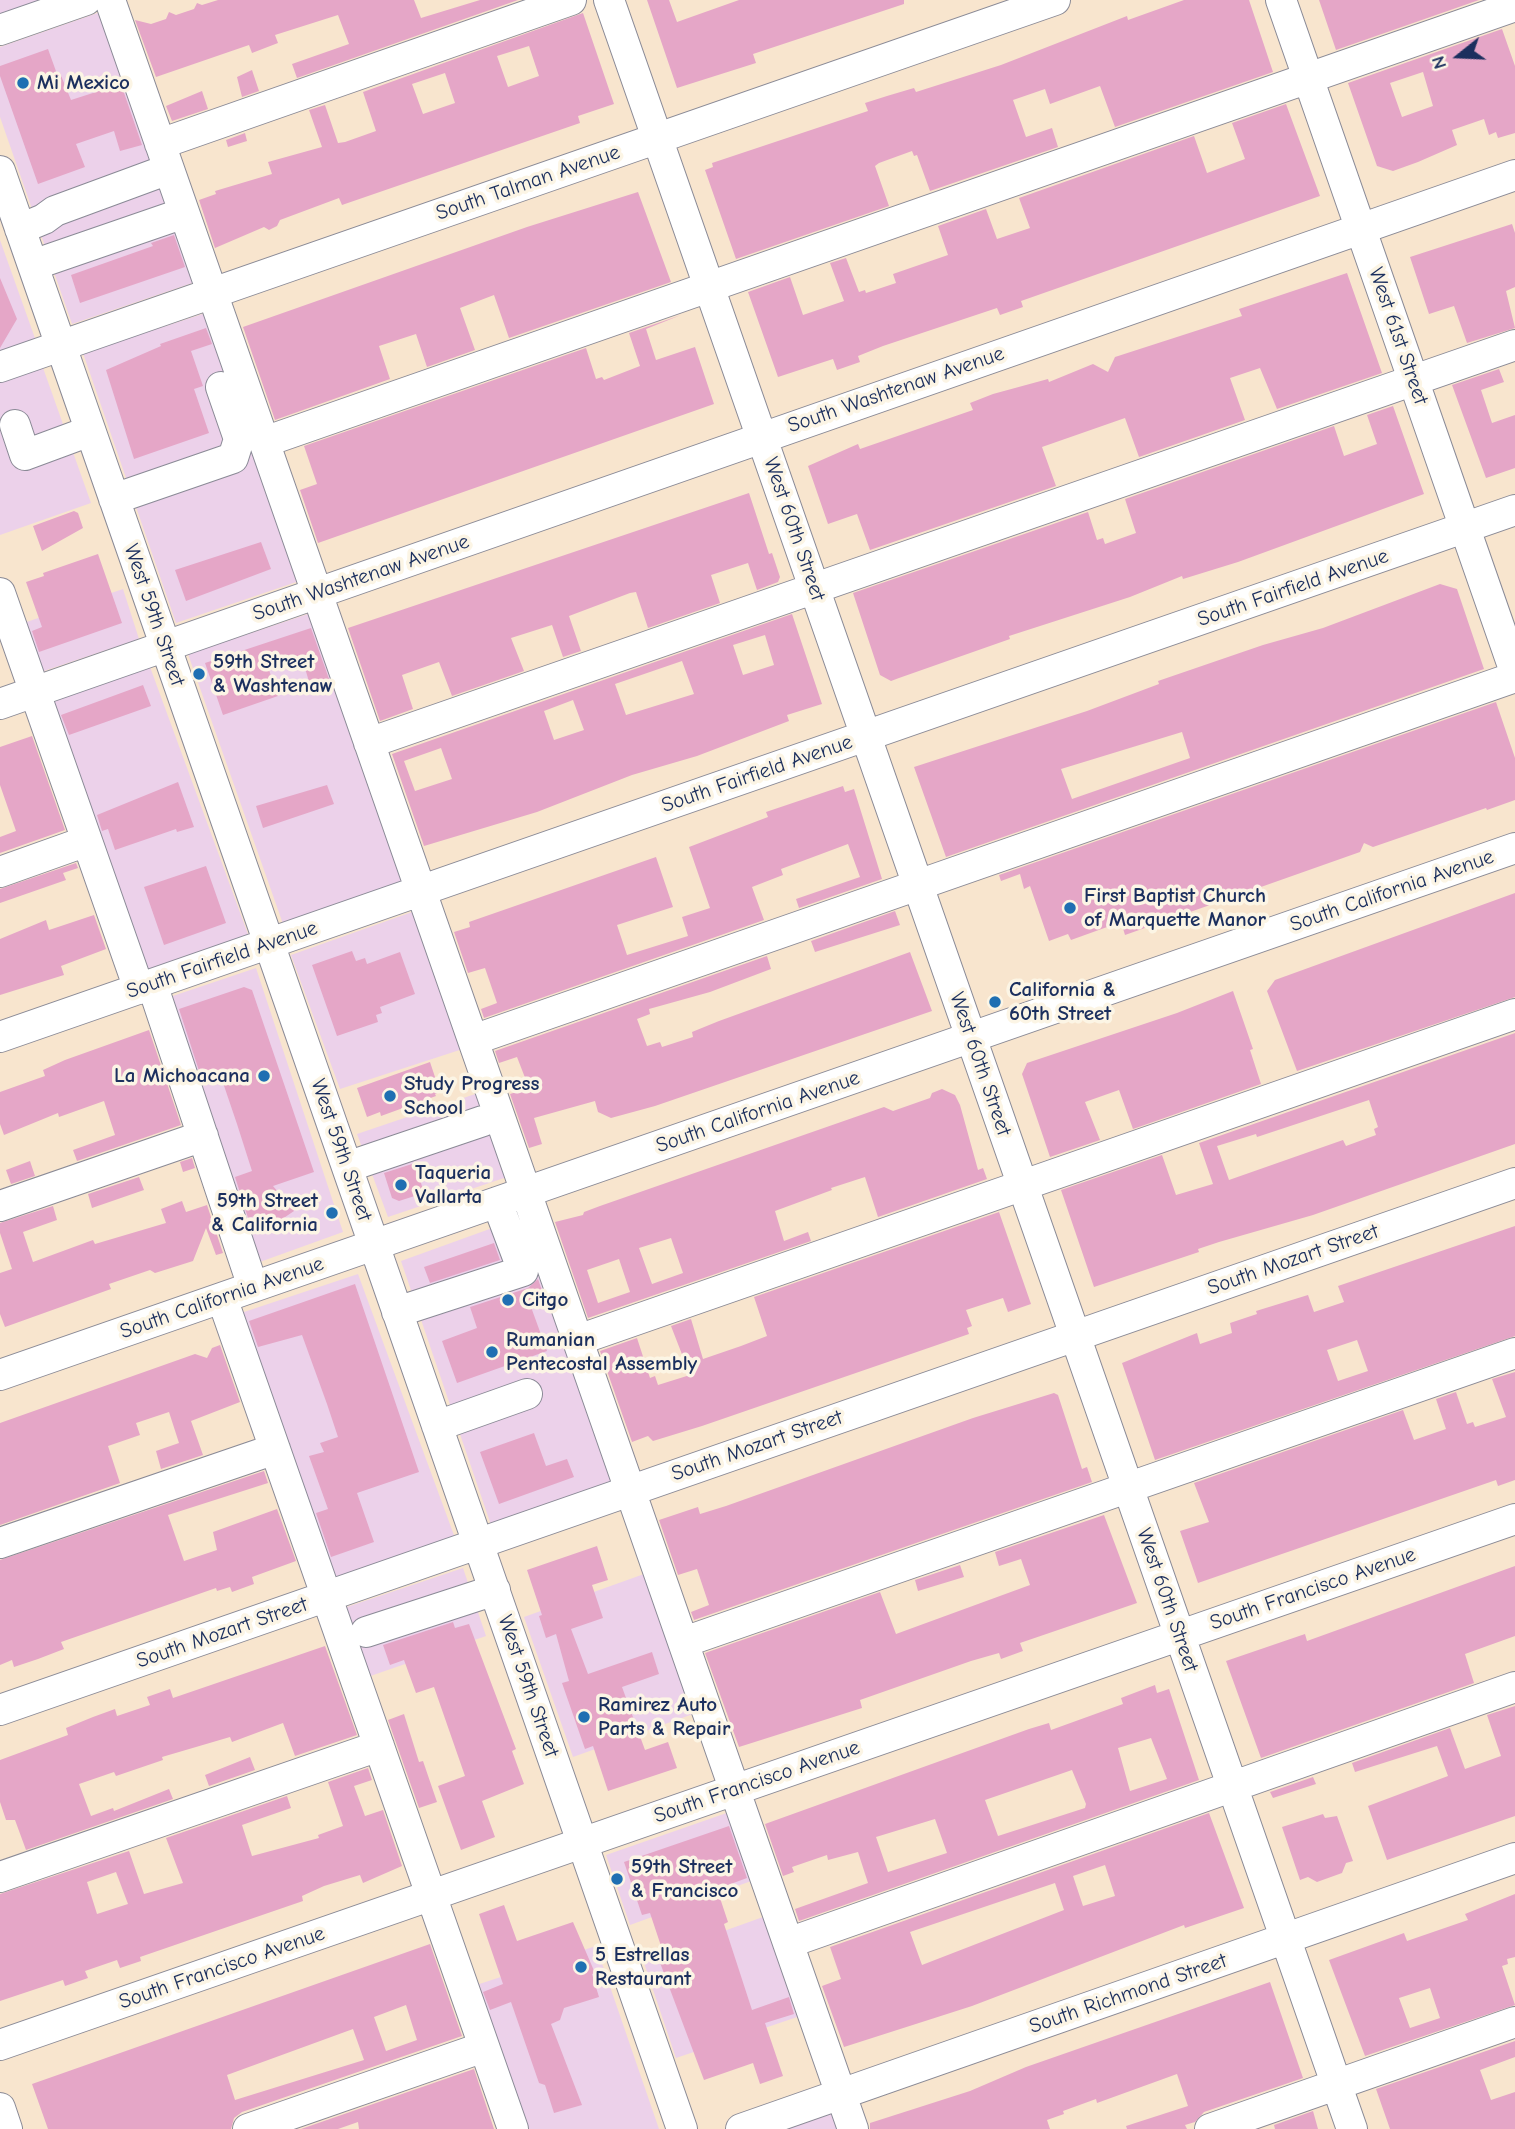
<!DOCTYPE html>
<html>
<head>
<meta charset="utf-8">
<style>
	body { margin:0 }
	#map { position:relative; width:1515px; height:2129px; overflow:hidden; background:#f8e5ce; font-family:"Comic Neue",sans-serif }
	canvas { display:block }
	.north { position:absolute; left:1424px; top:21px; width:70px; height:70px; -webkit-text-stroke:5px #fcf5e5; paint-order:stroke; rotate:252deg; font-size:19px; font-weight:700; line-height:28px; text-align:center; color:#1b2f5e }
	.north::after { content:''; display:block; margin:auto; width:24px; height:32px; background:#1b2f5e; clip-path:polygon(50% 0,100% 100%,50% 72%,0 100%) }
</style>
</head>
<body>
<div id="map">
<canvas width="1515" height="2129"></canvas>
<div class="north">N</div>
</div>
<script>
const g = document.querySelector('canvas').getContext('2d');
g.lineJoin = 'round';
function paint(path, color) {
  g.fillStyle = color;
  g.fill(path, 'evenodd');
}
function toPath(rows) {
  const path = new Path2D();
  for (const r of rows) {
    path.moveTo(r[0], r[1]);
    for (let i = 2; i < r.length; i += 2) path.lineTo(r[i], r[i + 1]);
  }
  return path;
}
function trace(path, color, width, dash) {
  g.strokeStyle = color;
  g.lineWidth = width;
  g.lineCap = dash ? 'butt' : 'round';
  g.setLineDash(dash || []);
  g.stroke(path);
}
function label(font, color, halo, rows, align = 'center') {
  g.font = font + ' "Comic Neue",sans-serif';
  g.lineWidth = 7;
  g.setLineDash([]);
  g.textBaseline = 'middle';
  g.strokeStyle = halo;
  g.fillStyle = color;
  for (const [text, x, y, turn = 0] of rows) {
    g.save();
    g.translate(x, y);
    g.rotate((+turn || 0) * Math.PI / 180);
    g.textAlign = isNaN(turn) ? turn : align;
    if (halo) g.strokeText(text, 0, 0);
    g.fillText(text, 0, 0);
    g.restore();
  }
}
paint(toPath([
	[0,0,42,0,0,15],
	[112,8,207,278,72,324,0,117,0,47],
	[0,240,36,341,0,354],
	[218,309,311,577,176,623,83,353],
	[42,365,91,503,0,535,0,380],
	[123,589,139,639,29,676,12,627],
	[323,609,417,879,283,924,188,654],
	[150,667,249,937,135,976,40,706],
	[429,906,475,1045,340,1089,291,955],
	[256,968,343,1232,246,1267,158,1001],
	[490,1089,519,1173,388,1217,357,1134],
	[534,1213,626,1478,491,1525,401,1261],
	[358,1274,455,1538,322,1582,229,1317],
	[463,1568,486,1636,356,1681,332,1612],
	[658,1569,707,1709,573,1757,524,1617],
	[741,1808,765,1876,630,1925,606,1855],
	[777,1912,812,2012,676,2058,643,1960],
	[596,1946,659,2129,513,2129,464,1989],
	[845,2106,853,2129,779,2129]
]), '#ecd1ea');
paint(toPath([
	[218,0,414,0,421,18,480,0,518,0,297,78,292,64,349,44,338,15,275,35,278,43,252,53,249,45,156,77,135,20,151,24,166,19,169,12,176,15,194,9,197,3,202,5],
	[647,0,669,0,677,22,739,0,904,0,904,4,753,54,756,63,677,88],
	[1184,0,1249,0,1273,72,1115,127,1100,86,1050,104,1045,89,1013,100,1026,137,1052,128,1058,147,930,191,917,155,914,156,912,151,879,163,875,166,889,206,736,259,705,170,713,167,712,163,868,111,865,103,887,96,914,88,916,92,1001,65,1127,16,1128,20],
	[1319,0,1479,0,1336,50],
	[583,13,614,104,578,116,580,123,342,205,339,198,280,220,277,226,269,230,264,227,215,248,199,200,216,194,215,191,272,174,268,162,322,147,309,110,325,105,338,143,345,142,376,131,363,92],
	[529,46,539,76,508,87,497,56],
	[445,73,455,103,423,114,412,84],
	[1502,29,1515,66,1515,133,1498,138,1496,132,1489,135,1484,119,1452,130,1457,145,1418,162,1393,171,1377,166,1348,83],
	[1423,72,1433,106,1402,117,1390,83],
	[48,49,57,74,60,73,71,100,121,84,142,145,120,151,114,131,76,144,85,167,38,184,0,76,0,66],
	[252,70,259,91,242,97,237,77],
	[202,91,208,109,172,121,166,106],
	[1286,104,1320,196,1021,301,1023,307,1000,315,997,308,883,346,858,356,860,362,837,370,833,359,778,377,748,292,790,277,803,315,844,301,830,263,846,258,859,292,865,290,866,293,896,283,893,274,948,255,938,226,986,209,997,239,1030,228,1019,198,1194,136,1207,173,1245,159,1232,123],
	[245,133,247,141,228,147,226,140],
	[638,192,671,282,509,338,494,295,460,308,475,350,427,367,416,334,379,346,390,379,275,420,243,327,527,227],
	[1512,224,1515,233,1515,287,1506,291,1515,328,1467,343,1454,306,1429,314,1410,257],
	[174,235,185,267,80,303,71,275,153,246,151,243],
	[1347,273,1382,373,1277,409,1260,368,1230,378,1245,420,1139,457,1125,418,1042,447,1056,486,870,550,857,514,828,524,808,466,858,444,860,449,973,410,970,403,993,394,1048,379,1049,382,1093,364,1108,372,1115,357,1242,316,1239,309],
	[0,278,17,319,0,348],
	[681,315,646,329,656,360,695,347,714,404,318,543,300,490,317,484,304,446,586,348,596,379,602,377,604,380,640,366,629,333],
	[206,328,212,344,191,351,203,386,194,389,209,433,134,459,106,370,161,346,160,344],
	[1499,369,1504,382,1481,390,1492,423,1515,415,1515,468,1486,478,1452,385],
	[1393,406,1424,494,1238,562,1183,579,1182,576,1130,597,1009,636,1010,639,899,678,891,681,880,675,853,593,1088,512,1097,540,1103,538,1105,544,1136,533,1125,499,1334,426,1344,456,1377,444,1367,415],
	[749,493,769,554,772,553,780,577,778,582,757,590,748,563,711,575,720,603,648,628,636,592,630,593,569,616,581,651,563,657,552,625,511,638,524,671,452,696,439,662,402,675,413,709,380,721,348,628],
	[74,511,78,513,83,528,42,551,33,526],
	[261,542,271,569,186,601,175,570],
	[98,554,122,623,39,652,32,631,42,627,26,582,44,576,43,573],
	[1440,584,1457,589,1484,669,946,857,914,767,1087,711,1159,684,1158,681,1263,645,1323,628],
	[1182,732,1190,758,1072,799,1061,769],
	[792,614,822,704,787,715,789,721,697,756,632,775,537,812,424,846,392,754],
	[765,635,774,665,743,675,733,645],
	[682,661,694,694,626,715,615,684],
	[573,700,584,730,554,740,544,711],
	[441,748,452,779,415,791,404,761],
	[311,628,329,679,310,685,302,658,269,670,278,696,223,715,205,663],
	[143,685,151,706,69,735,61,715],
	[1496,702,1515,758,1515,800,1487,810,1486,808,1373,847,1364,843,1360,852,1125,935,1121,922,1071,940,1068,934,1049,941,1030,886,1024,889,1020,874,1001,881,999,875],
	[32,736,65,830,0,853,0,837,16,831,0,785,0,747],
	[178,782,194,827,177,832,176,829,115,850,108,829,102,831,97,815],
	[327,785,334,804,263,828,256,806],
	[843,786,845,792,854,789,882,879,799,908,796,899,860,877,848,844,781,869,783,875,752,887,764,920,484,1018,481,1009,497,1003,485,968,468,973,454,932,470,927,469,922,656,857,673,907,617,925,627,955,688,936,682,917,710,908,689,847,768,817,766,812],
	[76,863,78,868,63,873,66,880,0,903,0,889],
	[206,866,226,923,164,945,144,887],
	[1515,893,1515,997,1297,1071,1267,991,1275,980],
	[895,911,900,925,815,952,811,941],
	[94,915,106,949,61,966,64,975,0,995,0,939,46,920,49,930],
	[352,951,356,961,365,958,367,964,400,952,415,994,380,1007,382,1013,376,1015,378,1022,337,1036,312,965],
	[910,952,932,1011,655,1106,611,1118,598,1112,595,1101,534,1118,542,1144,529,1148,510,1094,529,1088,517,1057,499,1063,495,1051,767,956,771,969,710,992,649,1009,650,1014,637,1019,647,1046,660,1042,662,1047,693,1037,692,1032,719,1021],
	[244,987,252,990,314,1172,273,1186,294,1211,269,1228,265,1213,248,1218,235,1177,252,1171,237,1124,219,1071,201,1077,179,1009],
	[1233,991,1253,1049,1250,1050,1261,1084,1133,1129,1119,1090,1085,1102,1100,1140,1050,1157,1022,1074,1027,1063,1177,1013],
	[149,1030,181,1125,77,1161,73,1150,115,1135,104,1101,59,1117,58,1113,4,1135,0,1124,0,1092,45,1076,43,1070,65,1060],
	[1515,1033,1515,1144,1313,1215,1219,1242,1198,1249,1199,1252,1094,1287,1061,1190,1162,1155,1176,1195,1213,1184,1199,1143],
	[1369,1100,1378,1127,1374,1129,1376,1135,1346,1146,1343,1140,1229,1180,1217,1146,1256,1134,1257,1137],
	[430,1062,440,1092,435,1094,436,1096,381,1116,380,1112,367,1117,357,1088],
	[942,1089,955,1095,960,1105,978,1170,983,1168,987,1179,878,1217,865,1177,831,1188,832,1190,775,1211,784,1241,808,1232,811,1241,588,1318,555,1222,583,1215,584,1212,600,1206,884,1107,893,1111,930,1098,932,1093],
	[671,1238,683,1273,652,1284,639,1248],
	[619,1259,630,1292,598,1303,587,1270],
	[192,1158,195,1168,183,1172,180,1162],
	[30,1161,35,1176,11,1184,6,1170],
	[415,1163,424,1193,399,1201,392,1198,384,1173],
	[139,1177,144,1190,92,1208,88,1194],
	[182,1201,186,1212,207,1205,223,1253,216,1255,206,1228,193,1261,155,1273,150,1270,109,1284,111,1289,5,1327,0,1314,0,1273,12,1269,0,1233,0,1223,53,1206,57,1220,23,1232,33,1262,93,1240,95,1244,166,1223,161,1209],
	[999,1212,1031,1304,1008,1312,1003,1298,966,1310,972,1326,967,1328,969,1334,702,1426,653,1441,648,1436,632,1442,600,1351,637,1338,650,1378,655,1376,658,1385,690,1375,671,1326,691,1319,703,1359,741,1346,767,1336,754,1297],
	[1515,1226,1515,1336,1155,1460,1122,1363,1197,1333,1200,1344,1232,1333,1230,1323,1257,1314,1256,1311,1308,1295,1314,1312,1344,1302,1338,1286],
	[1357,1340,1368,1371,1338,1381,1327,1350],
	[494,1243,500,1260,430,1283,424,1267],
	[538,1279,546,1302,531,1307,547,1351,457,1383,442,1341,477,1328,470,1307,528,1288],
	[355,1284,419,1472,357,1493,374,1542,331,1557,316,1513,328,1509,309,1456,324,1452,320,1443,338,1437,327,1404,302,1335,258,1347,249,1321],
	[220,1345,240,1402,191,1421,203,1455,161,1469,156,1451,179,1443,169,1412,136,1423,140,1435,108,1446,120,1483,0,1525,0,1423,195,1354,207,1358,212,1348],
	[1515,1372,1515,1480,1498,1486,1496,1480,1198,1583,1180,1531,1209,1522,1194,1483,1403,1410,1414,1440,1446,1429,1436,1399,1456,1392,1467,1424,1473,1422,1475,1427,1506,1417,1492,1379],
	[1054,1393,1058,1395,1082,1469,1087,1467,1092,1482,694,1620,691,1612,709,1605,697,1569,678,1575,659,1520,698,1507,700,1514,726,1506,973,1418],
	[534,1433,546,1466,567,1459,574,1477,499,1504,480,1452],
	[264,1471,268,1483,168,1515,184,1561,217,1550,213,1532,277,1509,296,1561,252,1577,254,1584,232,1592,230,1587,217,1591,216,1588,61,1642,64,1649,38,1659,14,1667,12,1660,0,1665,0,1560],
	[1104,1515,1137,1603,1020,1643,1023,1651,1001,1659,999,1653,971,1661,860,1700,862,1708,739,1747,705,1653,880,1592,896,1634,1030,1585,1021,1559,999,1566,995,1552],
	[597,1546,608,1580,592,1585,603,1618,571,1629,588,1674,652,1652,659,1674,622,1687,645,1750,668,1742,677,1768,608,1791,593,1746,585,1749,562,1683,569,1681,556,1634,546,1638,539,1616,542,1615,527,1570],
	[960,1565,964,1577,918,1591,915,1580],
	[1515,1566,1515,1636,1465,1654,1474,1683,1261,1758,1226,1661,1305,1634,1307,1641],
	[453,1622,455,1628,469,1624,516,1749,512,1751,524,1784,482,1801,495,1837,461,1850,438,1786,465,1776,434,1687,416,1693,404,1660,390,1665,383,1645],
	[325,1646,357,1735,295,1756,283,1723,232,1742,230,1737,162,1757,163,1760,116,1776,114,1772,79,1784,91,1816,113,1808,114,1811,169,1789,173,1799,26,1850,15,1820,6,1820,0,1802,0,1760,68,1735,66,1728,93,1717,115,1709,117,1716,150,1705,147,1697,170,1689,173,1698],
	[1155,1685,1157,1693,1169,1689,1199,1780,799,1921,795,1909,868,1883,858,1852,828,1860,827,1855,792,1867,794,1872,783,1876,765,1824,1029,1729,1049,1723,1051,1730,1123,1704,1121,1698],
	[1151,1738,1167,1779,1130,1791,1118,1748],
	[1072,1770,1086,1804,1085,1808,998,1836,985,1800],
	[935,1819,947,1853,888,1872,876,1837],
	[1515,1706,1515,1816,1387,1860,1368,1806,1448,1776,1437,1746,1355,1772,1352,1763,1450,1728,1465,1769,1501,1756,1487,1715],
	[404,1714,419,1762,423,1761,437,1802,419,1808,388,1720],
	[250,1757,255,1770,209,1786,205,1775],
	[368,1768,372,1780,354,1786,365,1816,383,1810,402,1866,363,1883,360,1875,324,1886,302,1896,303,1901,140,1957,141,1961,120,1968,117,1960,85,1971,88,1978,65,1986,63,1980,0,2001,0,1894,129,1851,144,1894,183,1883,166,1838,287,1796,291,1808,242,1825,252,1856,319,1838,318,1835,343,1826,328,1782],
	[116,1872,128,1904,97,1914,87,1882],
	[1313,1777,1316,1784,1273,1798,1270,1792],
	[1209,1813,1244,1908,1185,1928,1184,1925,972,2006,844,2047,822,1986,841,1979,830,1947],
	[1105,1865,1115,1896,1083,1906,1073,1876],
	[1055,1883,1064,1910,922,1965,910,1932],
	[1323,1814,1325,1818,1337,1816,1353,1861,1346,1863,1342,1873,1317,1882,1308,1877,1300,1880,1282,1827],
	[729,1826,747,1878,717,1889,728,1922,724,1924,752,2010,789,1997,794,2014,765,2023,783,2076,760,2084,753,2063,704,2080,659,1960,665,1958,650,1913,642,1915,624,1862],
	[1515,1894,1515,1957,1507,1959,1508,1964,1502,1966,1515,2005,1365,2056,1329,1960,1404,1933,1407,1941,1436,1931,1468,1920,1465,1914],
	[1430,1988,1440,2018,1410,2028,1399,1998],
	[504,1905,517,1941,573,1922,595,1973,592,1974,599,1997,564,2008,560,2020,551,2024,582,2105,554,2113,545,2085,539,2083,511,2002,490,2010,483,1992,503,1984,479,1914],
	[430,1944,462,2036,242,2112,234,2118,231,2129,48,2129,32,2084],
	[406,2005,417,2040,386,2051,374,2017],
	[353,2029,364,2060,235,2100,227,2075],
	[1270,1982,1303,2078,1204,2112,1195,2122,1185,2125,1187,2129,1127,2129,1126,2126,1188,2106,1177,2074,1097,2103,1096,2099,1063,2111,1064,2114,1047,2120,1050,2129,870,2129,870,2123,970,2091,1026,2067],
	[1515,2041,1515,2057,1480,2070,1491,2100,1515,2092,1515,2129,1390,2129,1376,2089],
	[474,2069,494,2129,359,2129,358,2122,338,2129,301,2129],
	[1313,2111,1318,2129,1275,2129,1274,2125]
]), '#e5a6c7');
const minor = toPath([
	[110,0,853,2129],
	[609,0,1352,2129],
	[1281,0,1515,672],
	[0,30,86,0],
	[160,144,571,0],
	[0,171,682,2129],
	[20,229,44,219,55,211,169,169],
	[33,265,184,213],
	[0,367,1055,0],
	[15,425,25,455,90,431],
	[264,442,1515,6],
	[114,499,233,458,239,439,221,387],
	[0,593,139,989],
	[0,704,1515,175],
	[369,743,1515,345],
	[0,872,87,841],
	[152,984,253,1287],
	[0,1037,1515,510],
	[473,1040,1515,677],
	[347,1167,483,1121],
	[0,1206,203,1136],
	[222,1298,513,2129],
	[397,1312,523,1271,497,1202],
	[578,1340,1515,1014],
	[0,1375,1515,848],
	[437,1426,527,1394],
	[0,1543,275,1449],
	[366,1632,495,1590],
	[684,1642,1515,1353],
	[0,1710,1515,1183],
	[0,1877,379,1746],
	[788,1943,1515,1687],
	[0,2045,1515,1519],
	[0,2108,7,2129],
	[248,2129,484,2047],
	[741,2129,1515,1858],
	[1210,2129,1515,2022]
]);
trace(minor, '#8a8a96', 32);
trace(minor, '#fff', 30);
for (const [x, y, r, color] of [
	[23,83,7,"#1f6fb2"],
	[199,674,7,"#1f6fb2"],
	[1070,908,7,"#1f6fb2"],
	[995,1002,7,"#1f6fb2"],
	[264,1076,7,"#1f6fb2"],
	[390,1096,7,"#1f6fb2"],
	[401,1185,7,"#1f6fb2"],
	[332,1213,7,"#1f6fb2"],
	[508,1300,7,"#1f6fb2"],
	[492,1352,7,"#1f6fb2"],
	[584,1717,7,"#1f6fb2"],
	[617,1879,7,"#1f6fb2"],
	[581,1967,7,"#1f6fb2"]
]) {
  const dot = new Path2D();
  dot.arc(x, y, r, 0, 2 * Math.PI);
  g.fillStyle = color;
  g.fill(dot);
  trace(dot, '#fcf5e5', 2.5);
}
label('bold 21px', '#1b2f5e', '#fcf5e5', [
	["Mi Mexico",37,83],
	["59th Street",213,662],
	["& Washtenaw",213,686],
	["First Baptist Church",1084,896],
	["of Marquette Manor",1084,920],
	["California &",1009,990],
	["60th Street",1009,1014],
	["La Michoacana",250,1076,"right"],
	["Study Progress",404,1084],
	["School",404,1108],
	["Taqueria",415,1173],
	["Vallarta",415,1197],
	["59th Street",318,1201,"right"],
	["& California",318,1225,"right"],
	["Citgo",522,1300],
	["Rumanian",506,1340],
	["Pentecostal Assembly",506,1364],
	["Ramirez Auto",598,1705],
	["Parts & Repair",598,1729],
	["59th Street",631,1867],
	["& Francisco",631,1891],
	["5 Estrellas",595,1955],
	["Restaurant",595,1979]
], 'left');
label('21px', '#1b2f5e', '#fcf5e5', [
	["South Talman Avenue",528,183,-19],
	["West 61st Street",1398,336,71],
	["South Washtenaw Avenue",896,390,-19],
	["West 60th Street",794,529,71],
	["South Washtenaw Avenue",361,578,-19],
	["South Fairfield Avenue",1293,588,-19],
	["West 59th Street",154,615,71],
	["South Fairfield Avenue",757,774,-19],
	["South California Avenue",1392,891,-19],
	["South Fairfield Avenue",222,960,-19],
	["West 60th Street",980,1064,71],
	["South California Avenue",758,1112,-19],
	["West 59th Street",341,1150,71],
	["South Mozart Street",1293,1260,-19],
	["South California Avenue",222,1298,-19],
	["South Mozart Street",757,1446,-19],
	["South Francisco Avenue",1313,1589,-19],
	["West 60th Street",1167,1600,71],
	["South Mozart Street",222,1633,-19],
	["West 59th Street",528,1686,71],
	["South Francisco Avenue",757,1782,-19],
	["South Francisco Avenue",222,1968,-19],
	["South Richmond Street",1128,1994,-19]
]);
</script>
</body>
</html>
